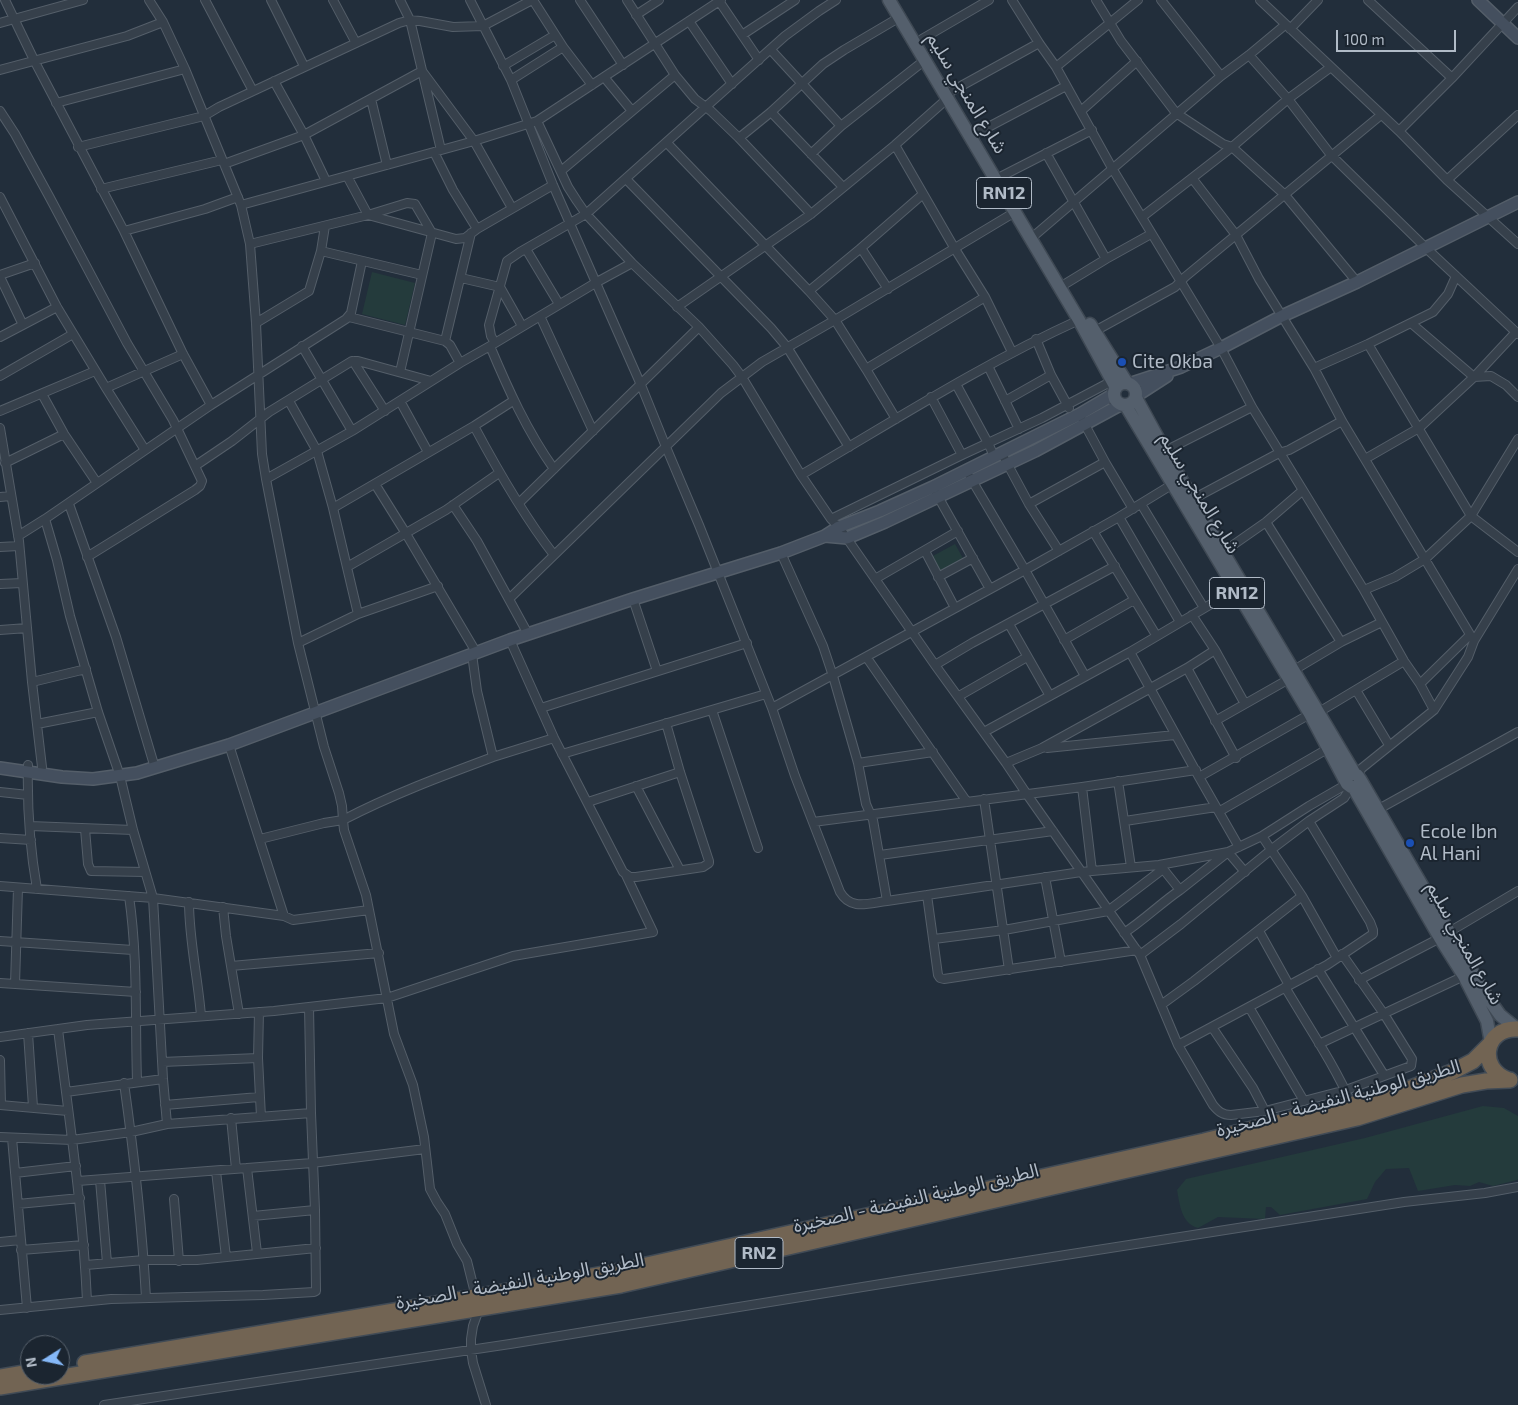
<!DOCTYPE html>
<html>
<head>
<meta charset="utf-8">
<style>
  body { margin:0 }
  #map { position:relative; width:1518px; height:1405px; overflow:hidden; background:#222e3b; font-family:"Exo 2",sans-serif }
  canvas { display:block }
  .north { position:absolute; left:20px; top:1335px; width:50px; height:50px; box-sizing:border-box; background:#1b2530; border:1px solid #57616c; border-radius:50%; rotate:260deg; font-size:14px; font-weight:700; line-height:20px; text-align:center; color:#b1bbc7 }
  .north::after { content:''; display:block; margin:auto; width:18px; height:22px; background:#85b8f8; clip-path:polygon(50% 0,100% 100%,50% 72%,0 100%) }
  .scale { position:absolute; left:1336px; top:30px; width:120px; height:22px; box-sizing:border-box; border:2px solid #b1bbc7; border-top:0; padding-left:6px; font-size:15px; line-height:18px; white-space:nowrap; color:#b1bbc7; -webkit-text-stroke:4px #1b2530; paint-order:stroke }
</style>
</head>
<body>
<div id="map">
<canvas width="1518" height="1405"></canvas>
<div class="north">N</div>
<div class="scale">100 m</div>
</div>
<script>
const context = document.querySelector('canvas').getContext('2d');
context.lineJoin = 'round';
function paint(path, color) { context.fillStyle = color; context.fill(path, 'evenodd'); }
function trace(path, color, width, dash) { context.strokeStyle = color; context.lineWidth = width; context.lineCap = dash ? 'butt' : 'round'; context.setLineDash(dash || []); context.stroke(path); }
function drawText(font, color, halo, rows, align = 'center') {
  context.font = font + ' "Exo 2","Noto Sans Arabic",sans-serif'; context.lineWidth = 4; context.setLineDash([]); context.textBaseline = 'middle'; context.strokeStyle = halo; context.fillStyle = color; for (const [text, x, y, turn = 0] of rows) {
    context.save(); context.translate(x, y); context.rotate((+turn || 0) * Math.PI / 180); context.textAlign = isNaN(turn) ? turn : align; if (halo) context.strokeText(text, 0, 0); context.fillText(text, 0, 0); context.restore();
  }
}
paint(new Path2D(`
  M372,272L415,283L405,325L362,314Z
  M955,544L964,560L939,573L931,557Z
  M1483,1106L1504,1108L1518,1116V1179L1517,1180L1493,1186L1479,1182L1470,1186L1455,1185L1418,1191L1409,1168L1386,1169L1375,1182L1367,1199L1280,1215L1271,1207H1266L1265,1219L1218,1217L1198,1228C1181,1223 1180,1205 1177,1190L1186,1179L1365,1138Z`), '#243b3c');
const street = new Path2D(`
  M5,0L35,62L124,231L183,354L211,405
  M149,0L163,22L185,69L241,205L250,244L256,323L262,454L266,479L298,643L324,747L339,793L342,806L343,820C391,795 442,776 493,757L477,691L472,654
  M205,0L253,91
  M271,0L304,66
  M333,0L356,43
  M400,0L410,20L441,150
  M470,0L511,80L553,185L641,385L666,447L699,525L772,708L795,776L840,892C851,911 869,903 887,901
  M533,0L563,47L592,85
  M580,0L623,65
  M627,0L675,75L695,99L711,111L739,138L811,214
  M1012,0L1039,43L1056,67L1112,168L1221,348L1252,407L1364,590L1404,661L1420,684L1434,710
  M1096,0L1121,41L1176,113L1223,144L1232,147L1285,195L1357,282
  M1161,0L1221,76
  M1260,0L1399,131L1447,180L1518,244
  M1368,0L1452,78
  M719,1L759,60
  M636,15L659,0
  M689,21L732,84
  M0,23L83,0
  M1290,29L1318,0
  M742,35L795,0
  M922,39L989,0
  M771,50L841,126
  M1249,55L1288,99L1331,155L1426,248L1518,334
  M503,66L555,35
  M1056,67L1138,0
  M0,70L127,36L163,22
  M604,77L632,111
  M511,80L563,47
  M274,81L304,135L326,181
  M952,91L1039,43
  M371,99L387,165
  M56,103L185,69
  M0,111L15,134L50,198L127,343L173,420L202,481L200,486L195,490L87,557
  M1081,111L1137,61
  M771,112L843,187
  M537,121L568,187L577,201L586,214L632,263L699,327L733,365L742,377L801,475L831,519L839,527L935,665L1006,763L1026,793L1140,955L1178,1045L1213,1105C1218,1111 1222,1115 1231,1115L1265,1111L1346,1090L1411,1066L1412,1059L1384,1014L1342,954
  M1399,131L1452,78L1518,7
  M977,133L1066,86
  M739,138L771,112L823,64L844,50L900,17
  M667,143L809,291L835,320L866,369L896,419
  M895,145L955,249L985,297L1012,352
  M78,147L204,116L219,107L399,23L410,20L420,21L453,27L483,26L532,0
  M434,152L453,190L477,229
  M1046,153L1106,259
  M811,154L841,126L925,60
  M224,164L304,135L422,71L474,141L512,208
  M561,171L675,75
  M347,176L368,215L456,239L465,238L477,229L553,185
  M1002,176L1092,130
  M1192,178L1236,235L1259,279L1314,368L1342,421L1474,641
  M626,179L771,328L787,347L849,447
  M1447,180L1518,115
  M101,189L222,160
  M0,197L57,307L106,388L145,450
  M241,205L474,141L537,121L721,0
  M1142,217L1232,147L1288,99L1331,67
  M124,231L205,209L238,197
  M1035,235L1221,76L1249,55L1285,25
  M250,244L368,215L407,203L415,204L432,233L400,372
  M861,248L888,289
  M526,249L559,304
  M321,251L422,275
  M0,275L35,263
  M0,277L23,325
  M461,278L500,287L522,326
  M1065,284L1106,259L1151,234
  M809,291L861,248L923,194
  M677,307L811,214L895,145L948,98
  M540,316L593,431
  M349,317L445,341L450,345L460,363
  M256,323L309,291L321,251L325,226
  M1411,323L1474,377L1491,376L1506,385L1518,397
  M1095,331L1175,287L1185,277L1381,115
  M0,337L57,307
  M1036,339L1051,375L1069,408
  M445,341L471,233
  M495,343L491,336L489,325L507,261L520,252L586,214L785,36L819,11L836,0
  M1368,344L1471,516L1518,552
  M302,346L352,431
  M490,346C508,389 527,431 554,469
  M353,361L385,411
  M988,366L1019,429
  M1314,368L1368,344L1433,312L1448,294L1456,276
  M866,369L985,297
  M0,376L73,334
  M956,384L988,443L994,456
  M106,388L183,354
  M42,394L64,434L97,483
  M931,397L962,455
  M289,401L317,451L333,508L358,614L298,643
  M400,401L428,452
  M1005,401L1051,375
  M0,411L95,371
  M1083,421L1105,462
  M474,426C498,471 523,515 554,555
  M0,428L19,541L32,682L42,767
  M1165,451L1252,407
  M1001,452L1029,504L1059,551
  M1365,459L1419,428L1474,377L1516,332
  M5,463L64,434
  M195,466L232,441L269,412L352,361H358L431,381
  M801,475C892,422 982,364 1079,320
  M970,477L1025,570L1085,676
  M266,479L352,431L460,363L490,346L597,282L632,263
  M375,484L405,532L476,652
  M936,493L990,589
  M0,497L11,496
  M1193,499L1279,453L1289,450L1342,421
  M519,503L699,327
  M69,504L116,637L155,768
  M1029,504L1105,462L1133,509
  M1141,504L1204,608
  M453,505L477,541L528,634
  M333,508L474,426L513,401
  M1119,517L1180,622
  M45,519L57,560L70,616L98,712L120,776L133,830L153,898L163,1079L167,1124
  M831,519L962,455L1042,418L1112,381
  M1266,522L1341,642
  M1093,531L1156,635
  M18,536L45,519L211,405L346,319L351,313L362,261
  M0,547L19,546
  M925,551L955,608
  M1223,552L1266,522L1302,491
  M781,553L823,646L833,676L858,763L866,804L873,820L887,901L1081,872L1159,865L1181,861L1228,852L1262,836L1302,896L1337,958
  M347,567L446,510L499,473
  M938,577L973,558
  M875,579L958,531
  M0,584L22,583
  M1364,590L1395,577L1425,559L1471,516L1518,439
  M509,599L721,393L762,362L835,320L1015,212
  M633,599L657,671
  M358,614L438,586
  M1192,615L1215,650L1245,704
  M1009,624L1050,696
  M0,630L27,628
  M510,640L554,738L623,872L630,877H636L703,867L709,863V861L680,772L666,723
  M1064,640L1134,600
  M1130,652L1199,777L1239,847
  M867,658L967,802
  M935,665L972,643L1115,566
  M1187,668L1236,758
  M1294,670L1341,642L1382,622
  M32,682L86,669
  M1420,684L1470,635
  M1356,690L1389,745
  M959,696L1027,657
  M541,708L747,643
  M772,708L1025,570L1119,517L1173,484
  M712,710L758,848
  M1319,712L1404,661
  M1215,721L1289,679
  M37,724L98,712
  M984,732L1130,652L1235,590
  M229,745L284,916
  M1047,748L1175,735
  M562,754L766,694
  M493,757L554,738
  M858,763L933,752
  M1006,763L1042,748L1187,668L1215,650
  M28,765C27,806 30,849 37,889
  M1357,775L1362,768L1434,710L1468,657L1474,641L1518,569
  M1199,777L1310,714
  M1118,781L1131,867
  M636,786L680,870
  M1082,787L1092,871
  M0,792L28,795
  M984,799L1009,970
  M588,802L680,772
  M1377,810L1518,732
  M1220,811L1329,748
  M1125,821L1216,807
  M813,822L1082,787L1196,770
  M30,826L133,830
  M85,829L88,864L91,871L145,872
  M1262,836L1309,806L1347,784
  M0,838L31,840
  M260,839L324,823L343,820L344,830L366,895L394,1034L413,1085L424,1137L430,1189L437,1202L445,1214L457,1244L467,1261L479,1309L473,1326L471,1339V1350L473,1363L486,1405
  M880,855L1053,831
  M1045,877L1061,962
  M0,886L153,898L284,916L293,920L369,910
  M1180,890L1228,852L1245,872
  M927,895L938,975L940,978L944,979L1137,950
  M129,896C138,958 135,1019 137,1081
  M189,902C189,940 198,978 201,1016
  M223,907L226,936L239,1014
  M1259,931L1289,985
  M1449,932L1518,891
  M1124,933C1144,920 1161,903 1180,890L1160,865
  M934,939L1004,930L1108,911L1163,869
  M0,941L133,950
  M1140,955L1181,924L1272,849L1309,821L1344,798L1351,787
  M231,966L379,953
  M1318,969L1384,1075
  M1359,980L1440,938
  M0,983L136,992
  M15,984L18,888
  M1285,987C1308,1026 1334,1064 1352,1105
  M1161,1005L1194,981L1302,896
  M1249,1007L1304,1101
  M259,1012L258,1058L261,1117
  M1212,1027L1253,1088L1265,1111
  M58,1029C69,1119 83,1210 87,1301
  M28,1033L33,1107
  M0,1037L87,1025L274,1011L387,998L513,956L653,932L626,875
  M1319,1044L1464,976
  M1178,1045L1327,965L1373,934V930L1370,922L1309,821
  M0,1060L1,1105
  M162,1062L258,1058
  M124,1083C134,1154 142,1226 146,1298
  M66,1092L163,1079
  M0,1105L68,1111
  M165,1105L259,1097
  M231,1118L236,1169
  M0,1137L72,1140L131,1132L167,1124L311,1113
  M12,1138L27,1308
  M247,1168L257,1253
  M216,1171L226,1257
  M15,1173L76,1166
  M100,1180L107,1263
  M78,1181L312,1163L425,1149
  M174,1199L179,1261
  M18,1204L80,1198
  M253,1216L315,1210
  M0,1242L20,1240
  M21,1250L84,1245
  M86,1265L144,1260H197L316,1248
  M0,1310L111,1299L263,1295L314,1292L316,1291L315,1210L311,1113L309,1007
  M104,1405L510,1344L912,1279L1404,1202L1485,1193L1518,1187`);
const secondary = new Path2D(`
  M1478,0L1518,38
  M1129,384L1181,367L1221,348L1282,316L1357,282L1518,202
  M1136,396L1167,376
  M825,536L847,538L885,522L1035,451L1120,405
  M0,768L62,777L93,779L137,773L229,745L510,640L633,599L781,553L825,536L839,527L880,511L933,487L1080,414L1114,394`);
const primary = new Path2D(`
  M889,0L1079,320L1116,388
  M1090,324L1127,383
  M1114 394a11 11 0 1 1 22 0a11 11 0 1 1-22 0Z
  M1136,398L1165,451L1223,552L1355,774
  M1126,406L1310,714L1347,784L1351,787H1356C1361,783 1361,779 1357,775L1352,773L1348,776L1346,781
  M1360,779L1487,997L1500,1015L1517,1029
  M1353,787L1440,938L1464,976L1487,1021L1491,1043`);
const highway = new Path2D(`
  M1509,1080C1477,1069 1484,1027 1518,1029
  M85,1363L430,1305L615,1272L1204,1141L1398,1093L1452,1072L1473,1061L1491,1043
  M0,1377L30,1372
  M0,1387L621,1285L1357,1118L1462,1085L1486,1081L1510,1080`);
trace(street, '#545e69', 10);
trace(secondary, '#545e69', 14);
trace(primary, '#3f4954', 15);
trace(highway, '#414b56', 18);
trace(street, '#36404b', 8);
trace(secondary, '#444f5e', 11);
trace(primary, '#545f6c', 12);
trace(highway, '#726453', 15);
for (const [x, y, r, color] of [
  [1122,362,5,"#1a4fb4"],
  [1410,843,5,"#1a4fb4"]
]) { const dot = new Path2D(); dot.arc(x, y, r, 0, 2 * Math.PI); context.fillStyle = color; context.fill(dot); trace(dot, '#1b2530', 2); }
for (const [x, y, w] of [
  [1004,193,55],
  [1237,593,55],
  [759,1253,48]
]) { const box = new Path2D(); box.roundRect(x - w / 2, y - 15.5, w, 31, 4); context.fillStyle = '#1b2530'; context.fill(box); trace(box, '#b1bbc7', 1); }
drawText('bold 18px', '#b1bbc7', null, [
  ["RN12",1004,193],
  ["RN12",1237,593],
  ["RN2",759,1253]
]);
drawText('19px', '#b1bbc7', '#1b2530', [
  ["شارع المنجي سليم",967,93,59],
  ["شارع المنجي سليم",1200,493,59],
  ["شارع المنجي سليم",1465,943,61],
  ["الطريق الوطنية النفيضة - الصخيرة",1338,1098,-15],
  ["الطريق الوطنية النفيضة - الصخيرة",916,1198,-13],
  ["الطريق الوطنية النفيضة - الصخيرة",520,1281,-10]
]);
drawText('19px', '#b1bbc7', '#1b2530', [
  ["Cite Okba",1132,362],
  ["Ecole Ibn",1420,832],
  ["Al Hani",1420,854]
], 'left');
</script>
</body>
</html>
